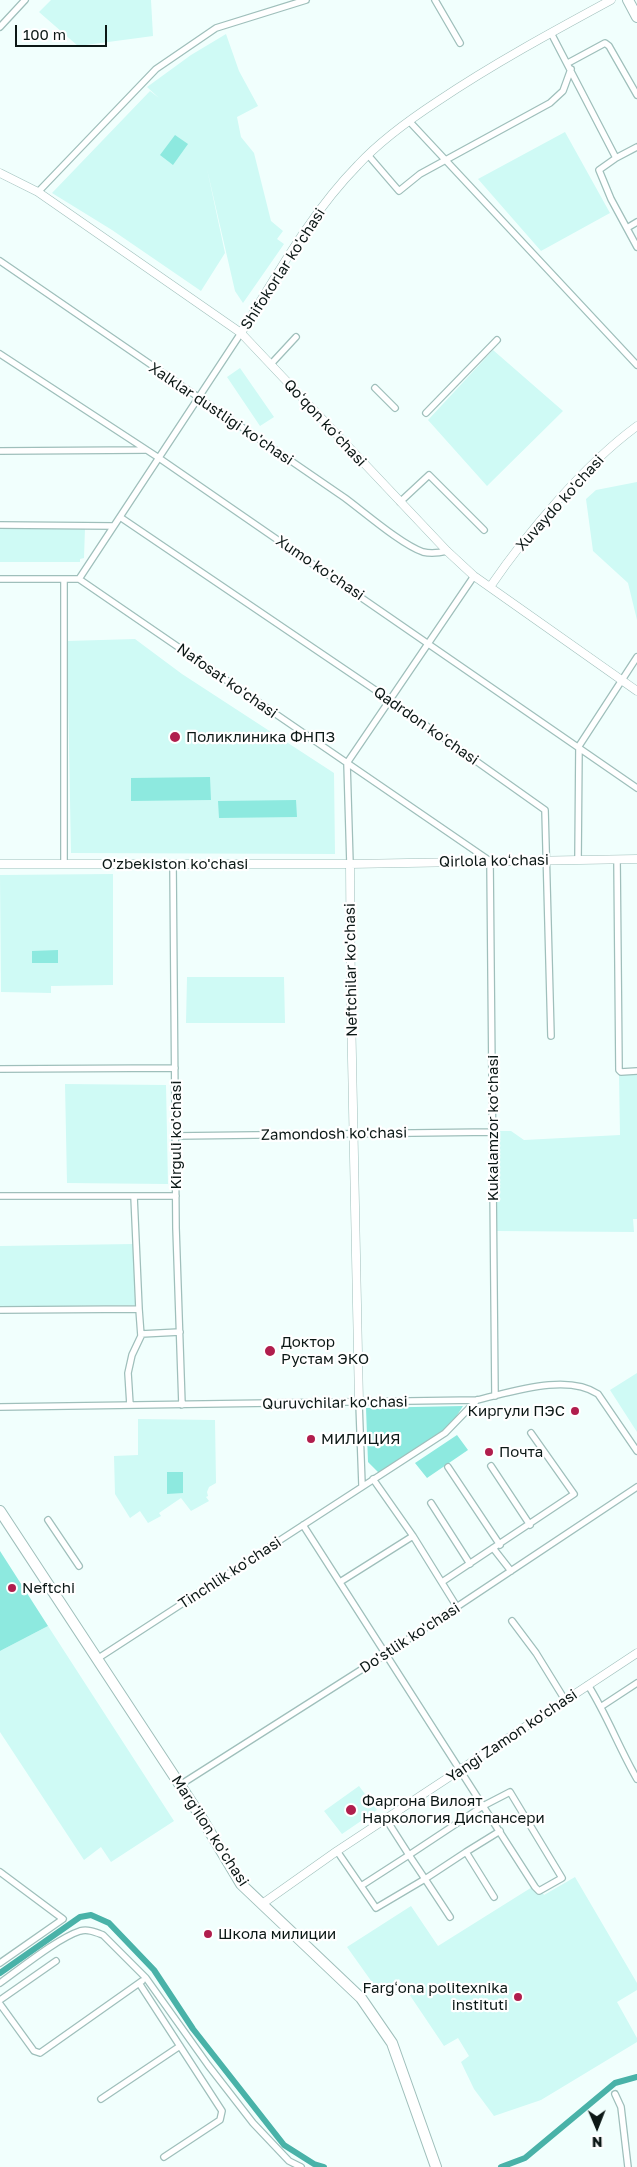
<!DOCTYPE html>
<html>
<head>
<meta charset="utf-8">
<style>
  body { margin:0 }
  #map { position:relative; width:637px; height:2167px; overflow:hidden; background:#f1fffd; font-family:"Golos Text",sans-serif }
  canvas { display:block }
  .north { position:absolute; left:572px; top:2102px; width:50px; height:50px; -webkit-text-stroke:4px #fff; paint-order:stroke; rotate:179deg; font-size:14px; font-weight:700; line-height:20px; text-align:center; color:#0c1816 }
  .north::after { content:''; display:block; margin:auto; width:18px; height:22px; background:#0c1816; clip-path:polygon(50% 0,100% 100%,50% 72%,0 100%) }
  .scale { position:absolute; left:15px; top:25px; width:92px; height:22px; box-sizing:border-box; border:2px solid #0c1816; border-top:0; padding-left:6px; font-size:15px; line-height:18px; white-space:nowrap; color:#0c1816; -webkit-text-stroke:4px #fff; paint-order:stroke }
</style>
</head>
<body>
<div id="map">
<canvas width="637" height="2167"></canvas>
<div class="north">N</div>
<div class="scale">100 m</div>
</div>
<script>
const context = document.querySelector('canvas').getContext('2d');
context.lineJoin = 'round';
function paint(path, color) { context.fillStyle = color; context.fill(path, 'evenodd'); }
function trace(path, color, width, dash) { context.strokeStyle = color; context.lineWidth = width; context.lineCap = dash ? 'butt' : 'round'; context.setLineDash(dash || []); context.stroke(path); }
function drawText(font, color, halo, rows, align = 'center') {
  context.font = font + ' "Golos Text",sans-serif'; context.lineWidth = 4.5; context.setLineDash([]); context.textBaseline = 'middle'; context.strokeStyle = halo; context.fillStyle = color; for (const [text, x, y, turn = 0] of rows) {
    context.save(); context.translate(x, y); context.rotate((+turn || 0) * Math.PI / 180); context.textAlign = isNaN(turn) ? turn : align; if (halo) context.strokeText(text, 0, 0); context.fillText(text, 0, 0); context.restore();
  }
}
paint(new Path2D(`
  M51,0H151L153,36L78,46L39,12Z
  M226,34L239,71L258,106L237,117L241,137L254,153L271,221L283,231L277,239L284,244L243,303L235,291L207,169L225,253L201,291L112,230L52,193L150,91L159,98L147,87L191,55Z
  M565,132L610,213L541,251L478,179Z
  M493,350L563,411L487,486L428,420Z
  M240,368L274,417L260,426L227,377Z
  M637,482V620L628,583L593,551L586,499L596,490Z
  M0,527L85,528L84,558L80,559V562H0Z
  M135,639L182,674L334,773L335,854L71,853L67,641Z
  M113,874V985L51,986V993L1,992L0,875Z
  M187,977H284L285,1023H186Z
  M637,1074V1219H633L634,1232L497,1231L495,1131H511L524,1140L620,1135L619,1075Z
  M65,1084L166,1085L168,1184L67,1183Z
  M134,1244L135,1305L0,1307V1246Z
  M637,1373V1432L610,1390Z
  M138,1419L215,1420L216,1483L209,1487L207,1492L208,1496L206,1497L209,1501L191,1511L181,1498L159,1513L161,1516L148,1523L140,1511L130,1518L115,1494L114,1456L138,1455Z
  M48,1626L174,1821L111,1862L101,1847L84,1860L0,1732V1651Z
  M359,1786L377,1810L342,1834L324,1811Z
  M575,1877L637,1983V1990L617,2002L637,2038V2042L541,2100L494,2116L474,2089L461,2062L469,2056L458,2038L444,2046L399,1979L379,1992L347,1947L411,1906L438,1946L537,1884L544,1895Z`), '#cffaf5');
paint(new Path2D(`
  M175,135L188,144L173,165L160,155Z
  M210,777L211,800L131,801V778Z
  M296,800L297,817L219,818L218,801Z
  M58,950V963H32V951Z
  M463,1406L446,1433L380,1474L368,1462L366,1408Z
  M457,1435L468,1450L427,1478L415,1463Z
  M167,1472H183V1493L167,1494Z
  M0,1551L48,1626L0,1651Z`), '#8de9df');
trace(new Path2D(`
  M0,1973L80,1917L91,1915L109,1923L154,1970L193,2029L284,2145L314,2164L324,2167
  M501,2167L525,2158L615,2083L637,2077`), '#49b2a8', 6);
const minor = new Path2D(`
  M435,0L460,43
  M0,27L25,0
  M551,33L616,158L599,170L611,199L637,247
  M568,63L605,43L609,46L637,95
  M409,121L637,365
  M368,155L399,191L420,174L550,103L563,91L571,69
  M616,158L637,147
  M38,192L156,69L216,28L306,0
  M627,228L637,222
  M0,261L345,498C364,512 402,545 423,552C431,554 439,553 447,551
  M0,354L159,458L637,788
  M271,364L296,337
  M375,388L395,408
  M426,413L497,340
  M0,451L145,450
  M400,502L429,475L484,530
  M120,517L390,700L545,810L551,1036
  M0,525L113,526
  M0,579H79L490,861L495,1396
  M64,579V864
  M79,579L241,333
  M617,859L619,1070L621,1072L637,1071
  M578,860L579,746L637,657
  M173,864L176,1228L182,1405
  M350,864L347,763L474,576
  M0,1069L175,1068
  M175,1136L493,1132
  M0,1196H176
  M134,1196L139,1309
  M0,1310L139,1309L141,1336L132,1355L128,1373L130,1405
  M141,1334L180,1332
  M359,1403L362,1485
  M0,1407L477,1400C512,1392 567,1373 598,1394L637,1451
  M491,1466L530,1525
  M448,1467L500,1545
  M373,1479L413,1536
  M431,1503L470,1564
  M48,1520L79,1566
  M303,1525L483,1806L510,1792L562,1878L539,1891L535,1887L483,1806L409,1855L425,1879L466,1852L494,1897
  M493,1548L511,1571
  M340,1582L413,1536L457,1607
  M442,1582L574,1494L531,1433
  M512,1621L536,1653L565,1700
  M97,1659L445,1433L477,1400
  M588,1685C607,1715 619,1748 637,1779
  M602,1706L637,1683
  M180,1785L386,1654L637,1487
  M386,1819L409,1855L361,1886L376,1908L425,1879L450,1917
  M337,1851L361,1886
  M466,1852L500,1831
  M0,1872L63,1919L0,1963
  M0,1983C20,1969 58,1938 80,1931C88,1929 95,1932 103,1935L146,1978L208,2065L253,2123L289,2161L301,2167
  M139,1983L222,2111L220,2120L164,2157
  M0,2000L56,1961
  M0,2004L34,2051L40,2053L142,1981
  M615,2094L621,2107L628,2167
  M101,2099L180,2046`);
const tertiary = new Path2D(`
  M0,173L38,192L241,333L447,551L474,576L637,691
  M241,333C277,275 310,214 358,165C381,140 409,120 438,101C493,64 552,32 611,0
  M490,587C527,533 584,465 637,426
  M0,864H350L637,859
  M350,864L351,1009L359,1403
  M262,1904L337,1851L637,1653`);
const primary = new Path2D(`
  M628,0L637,17
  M0,1511L201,1817L241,1884L361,1998L392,2043L436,2167`);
trace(minor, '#9fbfbb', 8);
trace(tertiary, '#9fbfbb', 9);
trace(primary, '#9fbfbb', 12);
trace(minor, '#fff', 5.5);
trace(tertiary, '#fff', 8);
trace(primary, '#fff', 10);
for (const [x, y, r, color] of [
  [175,737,6,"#b01e4d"],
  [270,1351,6,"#b01e4d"],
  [575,1411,5,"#b01e4d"],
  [311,1439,5,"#b01e4d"],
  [489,1452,5,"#b01e4d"],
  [12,1588,5,"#b01e4d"],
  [351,1810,6,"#b01e4d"],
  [208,1934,5,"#b01e4d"],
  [518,1997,5,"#b01e4d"]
]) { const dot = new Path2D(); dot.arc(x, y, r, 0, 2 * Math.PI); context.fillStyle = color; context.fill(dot); trace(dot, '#fff', 2); }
drawText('15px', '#0c1816', '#fff', [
  ["Shifokorlar ko'chasi",283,269,-57],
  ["Xalklar dustligi ko'chasi",221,414,34],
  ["Qoʻqon koʻchasi",325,423,47],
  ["Xuvaydo ko'chasi",560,503,-48],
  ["Xumo ko'chasi",320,568,34],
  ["Nafosat ko'chasi",227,681,35],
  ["Qadrdon koʻchasi",426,726,35],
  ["Qirlola koʻchasi",494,861,-1],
  ["O'zbekiston ko'chasi",175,864],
  ["Neftchilar ko'chasi",351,970,-91],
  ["Kukalamzor ko'chasi",493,1128,-90],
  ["Zamondosh ko'chasi",334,1134,-1],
  ["Kirguli ko'chasi",176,1135,-90],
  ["Quruvchilar ko'chasi",335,1403,-1],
  ["Tinchlik ko'chasi",230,1573,-33],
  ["Do'stlik ko'chasi",410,1638,-33],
  ["Yangi Zamon ko'chasi",512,1736,-34],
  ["Marg'ilon ko'chasi",210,1831,57]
]);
drawText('15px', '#0c1816', '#fff', [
  ["Поликлиника ФНПЗ",186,737],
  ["Доктор",281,1342],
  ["Рустам ЭКО",281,1359],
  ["Киргули ПЭС",565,1411,"right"],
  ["МИЛИЦИЯ",321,1439],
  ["Почта",499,1452],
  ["Neftchi",22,1588],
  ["Фаргона Вилоят",362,1801],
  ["Наркология Диспансери",362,1818],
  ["Школа милиции",218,1934],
  ["Fargʻona politexnika",508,1988,"right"],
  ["instituti",508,2005,"right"]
], 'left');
</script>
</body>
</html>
